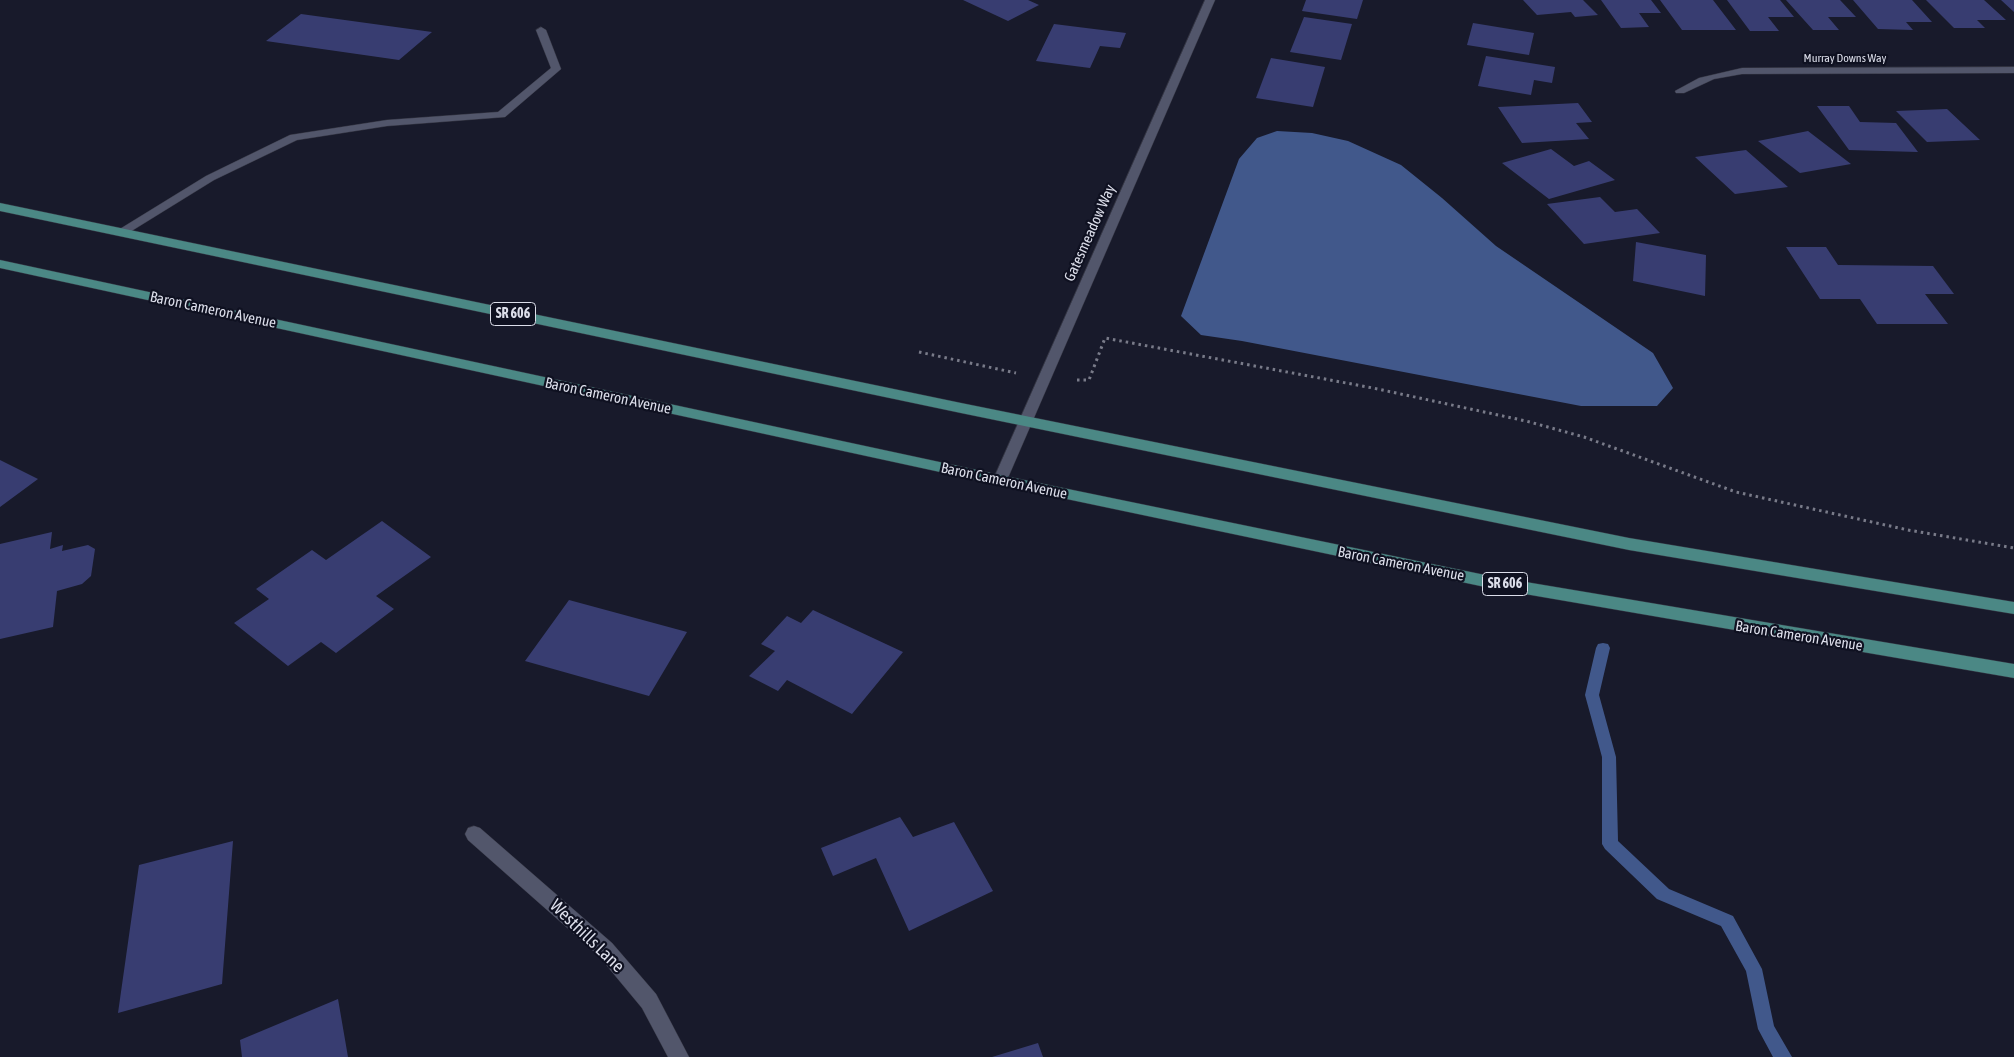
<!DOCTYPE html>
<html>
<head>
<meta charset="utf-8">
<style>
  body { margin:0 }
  canvas { display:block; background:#181a2b }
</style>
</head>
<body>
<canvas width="2014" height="1057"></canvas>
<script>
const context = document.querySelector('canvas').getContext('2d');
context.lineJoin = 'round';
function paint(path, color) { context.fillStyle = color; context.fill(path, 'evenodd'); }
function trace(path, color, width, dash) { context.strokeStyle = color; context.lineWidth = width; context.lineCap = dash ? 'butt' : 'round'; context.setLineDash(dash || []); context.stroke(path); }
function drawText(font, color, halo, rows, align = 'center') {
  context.font = font + ' "Asap Condensed",sans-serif'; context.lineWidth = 4.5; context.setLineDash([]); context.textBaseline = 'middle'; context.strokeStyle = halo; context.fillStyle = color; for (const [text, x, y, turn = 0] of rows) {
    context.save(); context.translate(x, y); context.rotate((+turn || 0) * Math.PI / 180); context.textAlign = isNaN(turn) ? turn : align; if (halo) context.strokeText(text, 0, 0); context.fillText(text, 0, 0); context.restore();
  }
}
paint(new Path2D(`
  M1277,131L1312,133L1348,141L1401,165L1442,198L1496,246L1653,353L1673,388L1657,406H1581L1242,341L1201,335L1181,316L1239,159L1257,138Z`), '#41588b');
paint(new Path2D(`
  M1603,643L1608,644L1610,648L1599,695L1616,757L1618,841L1669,889L1733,916L1762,969L1774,1026L1792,1057H1773L1758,1029L1746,971L1721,926L1657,899L1605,849L1602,844V757L1585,695L1596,648L1598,644Z`), '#41588b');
paint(new Path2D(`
  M963,0H1028L1039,5L1008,21Z
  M1306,0H1363L1357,19L1302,11Z
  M1523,0H1583L1598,15L1575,17L1571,12L1537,15Z
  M1601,0H1651L1661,13H1639L1649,27L1621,28Z
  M1660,0H1713L1736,30H1682Z
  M1727,0H1780L1794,17H1768L1779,31H1750Z
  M1786,0H1840L1856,17H1828L1839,30H1813Z
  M1853,0H1912L1932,22H1906L1913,30L1878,29Z
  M1926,0H1984L2006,20H1977L1985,28H1954Z
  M2001,0H2014V12Z
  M301,14L432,32L399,60L266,41Z
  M1304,17L1352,24L1341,60L1290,52Z
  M1473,23L1534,33L1529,55L1467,45Z
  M1054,24L1126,33L1120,48L1100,46L1090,68L1036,61Z
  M1486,56L1555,67L1552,83L1534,80L1531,95L1478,86Z
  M1271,58L1325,67L1313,107L1256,98Z
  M1578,103L1592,122L1576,123L1589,139L1522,143L1498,107Z
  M1817,106H1849L1860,122L1896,123L1918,152L1849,150Z
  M1947,109L1980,140L1927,142L1896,111Z
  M1808,131L1851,164L1800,173L1758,141Z
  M1551,149L1574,166L1589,161L1615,180L1549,199L1502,163Z
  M1746,150L1788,187L1735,194L1695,157Z
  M1600,197L1615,212L1637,209L1660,233L1584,244L1547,204Z
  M1636,242L1706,255L1705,296L1633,281Z
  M1786,247H1826L1838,265L1933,266L1954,294H1925L1948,324H1877L1860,299H1820Z
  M0,460L38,479L0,507Z
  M382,521L431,557L376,596L394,609L336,653L321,642L288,666L234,623L269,599L256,589L312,550L326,560Z
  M52,532L50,549L63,545L62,551L88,545L95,549L91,576L82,584L57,591L53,627L0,639V544Z
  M569,600L687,632L649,696L525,661Z
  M813,610L903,652L852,714L787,680L778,691L749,676L775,651L761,644L787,616L801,623Z
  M900,817L913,837L954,822L993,891L909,931L876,858L833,876L821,848Z
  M233,841L222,984L118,1013L139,865Z
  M338,999L348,1057H242L240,1040Z
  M1038,1043L1043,1057H992Z`), '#383d71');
const lane = new Path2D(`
  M541,27L546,30L561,69L505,117L387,126L297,140L214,180L125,235H117L115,232L206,176L290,135L387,120L498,112L551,68L536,30Z`);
const street = new Path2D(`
  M1205,0H1215L1007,480L1005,484L1000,485L995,484L993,480Z
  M2014,67V73L1742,74L1714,79L1684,93H1676L1675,91L1699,78L1742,68Z
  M474,826L480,828L612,943L656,994L689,1057H668L642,1008L598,955L468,840L465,834L468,828Z`);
const primary = new Path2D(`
  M0,203L961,403L1629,538L2014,602V614L1629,550L961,413L0,211Z
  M0,260L1000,475L1490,576L2014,664V678L1490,588L1000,485L0,268Z`);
trace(lane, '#343542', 1);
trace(street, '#343542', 1);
trace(primary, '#343542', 1);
trace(new Path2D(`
  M919,352L1016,373
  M1077,380H1089L1105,338L1373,388L1526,421L1584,437L1736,492L1908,530L2014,548`), '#797b89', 3, [2.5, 4]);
paint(lane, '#52566b');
paint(street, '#52566b');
paint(primary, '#4b8885');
drawText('12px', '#dcdeea', '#0f1121', [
  ["Murray Downs Way",1845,58]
]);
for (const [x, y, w] of [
  [513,314,45],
  [1505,584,45]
]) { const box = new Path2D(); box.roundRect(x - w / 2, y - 11.5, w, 23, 4); context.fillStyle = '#0f1121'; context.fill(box); trace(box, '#dcdeea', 1); }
drawText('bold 14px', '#dcdeea', null, [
  ["SR 606",513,314],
  ["SR 606",1505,584]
]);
drawText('15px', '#dcdeea', '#0f1121', [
  ["Gatesmeadow Way",1090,233,-66],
  ["Baron Cameron Avenue",213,310,12],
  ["Baron Cameron Avenue",608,396,12],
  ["Baron Cameron Avenue",1004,481,12],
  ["Baron Cameron Avenue",1401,564,11],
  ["Baron Cameron Avenue",1799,636,9]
]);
drawText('18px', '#dcdeea', '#0f1121', [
  ["Westhills Lane",587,936,44]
]);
</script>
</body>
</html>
